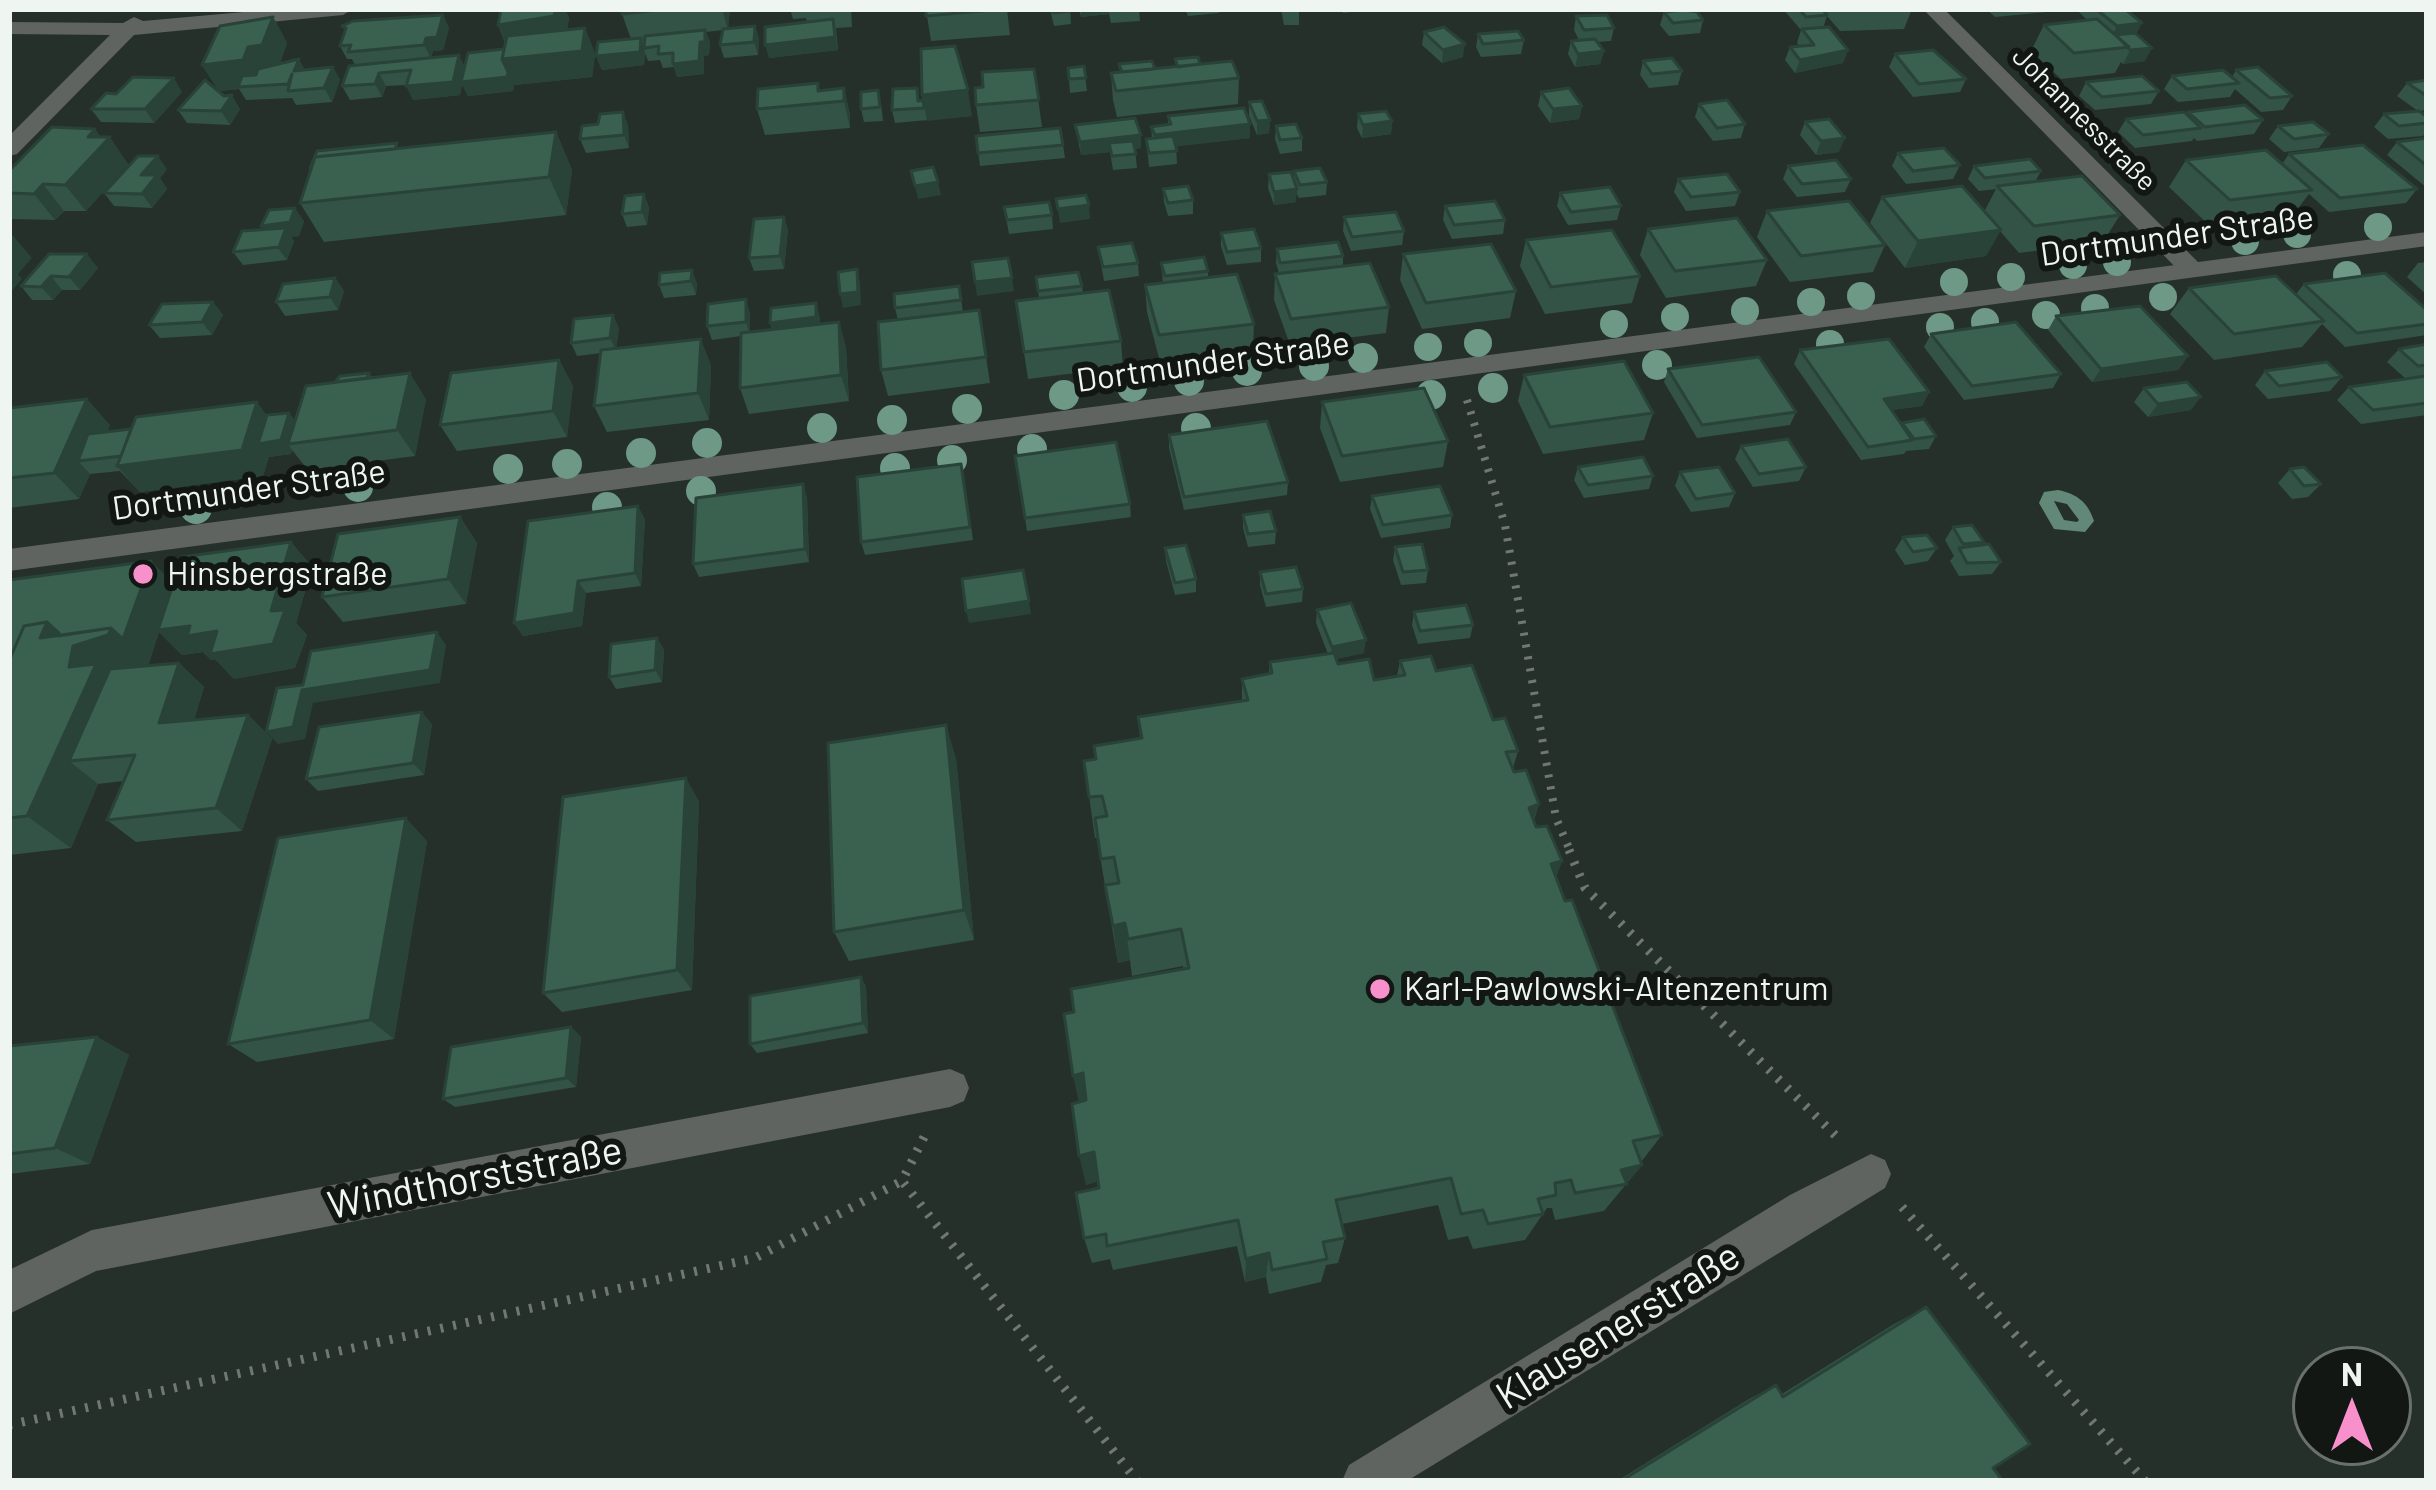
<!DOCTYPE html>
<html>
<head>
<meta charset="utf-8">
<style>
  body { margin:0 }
  #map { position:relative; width:2436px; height:1490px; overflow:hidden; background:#26302b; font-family:Barlow,sans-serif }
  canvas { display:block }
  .frame { position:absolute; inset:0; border:12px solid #eff6f2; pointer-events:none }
  .north { position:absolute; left:2292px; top:1346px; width:120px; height:120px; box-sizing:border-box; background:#121714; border:3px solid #6a706d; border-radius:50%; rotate:0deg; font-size:33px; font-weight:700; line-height:48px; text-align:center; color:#eff6f2 }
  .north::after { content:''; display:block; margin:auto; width:42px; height:54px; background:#f890cb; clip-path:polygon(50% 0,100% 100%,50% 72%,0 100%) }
</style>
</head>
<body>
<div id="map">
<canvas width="2436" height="1490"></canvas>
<div class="frame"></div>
<div class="north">N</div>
</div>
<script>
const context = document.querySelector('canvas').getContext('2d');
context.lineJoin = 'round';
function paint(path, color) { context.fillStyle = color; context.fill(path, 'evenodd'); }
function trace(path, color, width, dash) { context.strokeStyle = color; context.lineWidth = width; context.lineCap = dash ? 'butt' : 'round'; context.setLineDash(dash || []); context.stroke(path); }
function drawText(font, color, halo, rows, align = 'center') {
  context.font = font + ' Barlow,sans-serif'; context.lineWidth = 12; context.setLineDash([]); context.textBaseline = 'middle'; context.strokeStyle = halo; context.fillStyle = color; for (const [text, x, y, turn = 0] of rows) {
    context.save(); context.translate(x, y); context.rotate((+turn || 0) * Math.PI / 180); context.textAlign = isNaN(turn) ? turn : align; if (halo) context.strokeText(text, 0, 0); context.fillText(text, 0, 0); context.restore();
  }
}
paint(new Path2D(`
  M2058,490C2077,494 2088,502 2094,521L2085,532L2054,529L2039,503L2044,492ZM2054,501L2067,504L2079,520L2077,522L2064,520Z`), '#628978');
trace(new Path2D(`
  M1467,400L1505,525L1556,818L1571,853`), '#707874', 8, [3, 9]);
trace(new Path2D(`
  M1569,850L1585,888L1839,1139
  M924,1137L902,1181L1137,1481
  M1902,1207L2145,1481
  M9,1425L755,1258L902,1181`), '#707874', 9, [3, 10]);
paint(new Path2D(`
  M277,9H353L343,15L134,35L17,154L9,156V136L110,35L9,34V22L123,23L134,17L143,21Z
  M1923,9H1944L2201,265L2204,270L2201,275H2183Z
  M950,1069L964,1075L969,1088L964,1101L950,1107L96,1271L9,1314V1270L92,1230Z
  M1871,1154L1885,1160L1891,1174L1885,1188L1407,1481H1342L1349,1465L1790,1195Z`), '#5f6461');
paint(new Path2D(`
  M2427,232V246L9,571V549Z`), '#5f6461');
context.fillStyle = '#6e9986';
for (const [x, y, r] of [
  [2378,227,14],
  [2297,234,14],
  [2245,241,14],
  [2117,262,14],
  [2073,265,14],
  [2347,275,14],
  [2011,277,14],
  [1954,282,14],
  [1861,296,14],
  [2163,297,14],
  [1811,302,14],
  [2095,308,14],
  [1745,311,14],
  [2046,315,14],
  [1675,317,14],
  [1985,322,14],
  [1614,324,14],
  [1940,327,14],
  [1478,343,14],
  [1830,344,14],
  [1428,347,14],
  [1363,358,15],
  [1657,365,15],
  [1314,366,15],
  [1247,371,15],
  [1189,381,15],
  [1132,387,15],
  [1493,388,15],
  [1064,395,15],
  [1431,395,15],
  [967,409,15],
  [892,420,15],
  [822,428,15],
  [1196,428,15],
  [707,443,15],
  [1032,449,15],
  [641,453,15],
  [952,460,15],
  [567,464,15],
  [895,468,15],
  [508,469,15],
  [358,487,15],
  [701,491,15],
  [196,508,16],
  [607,507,15]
]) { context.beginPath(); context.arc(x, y, r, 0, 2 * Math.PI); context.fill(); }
paint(new Path2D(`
  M501,9H565L569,18L567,30L585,28L595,54L592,77L514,85L513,91L468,96L462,84L460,95L413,100L407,85L386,86L382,97L350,100L342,86L355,65L352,59H347L340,46L345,31L342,26L443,15L449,28L443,50L433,51L431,58L465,67L504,49L505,43L498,25Z
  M622,9H730L728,28L755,26L759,39L758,55L724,58L720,45L723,30L706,32L710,43L709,55L704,56V74L677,77L674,67L663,68L660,60L648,61L645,53L644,65L602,70L596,56L631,39L622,14Z
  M790,9H851L852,27L836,28L838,50L769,58L807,22L806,18L793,19Z
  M921,9H1007L1010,35L931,41L926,10Z
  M1050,9H1070L1071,24L1054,26Z
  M1079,9H1139L1140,21L1111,23L1109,14L1081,17Z
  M1185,9H1219V13L1188,16Z
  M1281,9H1299V25H1284Z
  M1341,9H1375L1343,13Z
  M1783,9H1912L1904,29L1840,31L1827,16L1823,28L1848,50L1843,63L1795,73L1785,60L1790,47L1800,46L1797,43L1801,30Z
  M1986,9H2048L2047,12L1995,17Z
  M2076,9H2125L2136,34L2145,61L2123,64L2121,62L2115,73L2061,79L2031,51L2044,25L2087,20Z
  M1664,12L1703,20L1700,33L1669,36L1660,25Z
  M1576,16L1614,28L1611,41L1597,42L1604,51L1600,64L1575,67L1568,54L1571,41L1579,40L1574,30Z
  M273,17L287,43L280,63L305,70L333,67L340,80L332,102L296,105L292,98L246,100L239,89L219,91L202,65Z
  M1424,32L1463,57L1442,63L1422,45Z
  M1478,34L1524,40L1521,54L1481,57L1476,47Z
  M1895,54L1966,79L1960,92L1913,97L1889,67Z
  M1175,59L1200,64L1239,78L1238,104L1117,117L1113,100L1111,73L1120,72L1119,64L1155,69L1176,67Z
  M1643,61L1682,71L1678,85L1649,88L1640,75Z
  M1084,66L1087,91L1070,93L1068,68Z
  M1034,69L1042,127L980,132L976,105L983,87Z
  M2236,70L2292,96L2283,110L2261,112L2235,89L2230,97L2178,102L2164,89L2172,76L2232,77Z
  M2427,80V110L2419,111L2427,117V131L2423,136L2388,139L2374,127L2384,114L2418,111L2397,96L2407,83Z
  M2086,82L2159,91L2151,104L2095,110L2079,96Z
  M818,83L820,91L844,88L850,115V128L765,135L757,109Z
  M182,92L154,123L101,122L91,109Z
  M1541,92L1582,106L1579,119L1550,123L1538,106Z
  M922,95L972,116L895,123L892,110L919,101L924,108Z
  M1249,102L1270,120L1269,133L1257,135L1249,116Z
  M881,103L883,121L864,122L861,109Z
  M1699,104L1745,124L1741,138L1713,141L1695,117Z
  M240,109L230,125L187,123L178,110Z
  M2188,112L2263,120L2254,134L2197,141L2194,138L2192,141L2135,148L2118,132L2126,119L2186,114Z
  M1358,114L1392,121L1391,134L1362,138L1357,128Z
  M1168,116L1250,138L1176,146L1177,164L1149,167L1146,139L1152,138L1151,127L1168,124Z
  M1805,122L1839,152L1816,155L1800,135Z
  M628,125L629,148L586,153L580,139Z
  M1075,125L1141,148L1135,149L1137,168L1113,170L1110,152L1081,155Z
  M1276,126L1302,138V151L1280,154L1275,139Z
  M2278,126L2329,134L2319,148L2284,152L2269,139Z
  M556,132L572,170L566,215L324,242L300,203L311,170L400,148Z
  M976,136L1063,145L1065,158L980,166Z
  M101,137L128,164L86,211H64L55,220L10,219L9,171Z
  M2427,138V188L2387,155L2397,142Z
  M1898,153L1960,165L1953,179L1906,184L1892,166Z
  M2289,154L2417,189L2406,203L2329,212L2309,194L2292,216L2211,227L2169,187L2186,160L2282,164Z
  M1788,166L1851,179L1845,192L1797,197L1783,179Z
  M1974,166L2041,171L2035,182L2120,215L2103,242L2019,253L2000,231L1986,256L1905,268L1870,223L1882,197L1984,212L1996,189L1979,191L1968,179Z
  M167,169L160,178L167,189L152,208L114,206L104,193Z
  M1294,171L1327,182L1326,195L1299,198L1296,192V202L1274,205L1268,188L1269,174L1294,181Z
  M1678,179L1740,192L1735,206L1686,211L1674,192Z
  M1163,189L1193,200V214L1168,216L1164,202Z
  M1560,193L1621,206L1617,220L1568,225L1557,206Z
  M644,194L649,208L647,225L627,227L622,214Z
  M1445,206L1505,220L1503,234L1452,239L1443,220Z
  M1004,207L1052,215L1053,229L1009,234Z
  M1767,211L1885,245L1873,272L1790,282L1757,237Z
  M784,217L788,230L784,269L754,271L749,258Z
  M1344,217L1404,231L1402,245L1351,251L1343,231Z
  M304,221L299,236L291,237L294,241L287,260L243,265L233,252L264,230Z
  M1648,229L1767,260L1756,286L1666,298L1640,255Z
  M1221,233L1261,248V262L1227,265L1221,246Z
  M1526,240L1640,276L1632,303L1545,314L1520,266Z
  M1098,247L1138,263L1139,276L1104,281Z
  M1277,249L1343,256V266L1389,307L1386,333L1290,345L1274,300L1275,274L1279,273L1276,263Z
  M49,254L98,268L80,290H62L53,300H32L21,286Z
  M1403,254L1516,291L1510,318L1422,329L1400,280Z
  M2427,262V295L2407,277L2418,263Z
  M1161,263L1208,271V277L1254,324L1253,350L1160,362L1147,312L1145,285L1163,283Z
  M660,273L697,283L696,295L664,298L659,285Z
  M1036,277L1082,286L1083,293L1121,341L1123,367L1028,379L1016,301L1039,298Z
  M335,278L344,291L338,310L285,316L276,302Z
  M2304,284L2427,310V335L2345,347L2322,324L2302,347L2214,360L2170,314L2189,288L2296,294Z
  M959,286L963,312L979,310L990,383L888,396L881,370L898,320L895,308Z
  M213,302L223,315L212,335L160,338L149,325Z
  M750,313V332L772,330L770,323L820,317V324L839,322L846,348L849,401L749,414L740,388L741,336L712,340L707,326Z
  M613,315L619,329L616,349L711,365L709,420L607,432L594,406L601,353L577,356L571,343Z
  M2056,316L2188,356L2178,370L2092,382L2048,330Z
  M1931,334L2061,374L2053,388L1964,400L1924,347Z
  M2427,344V415L2361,424L2337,400L2349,387L2406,379L2387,362L2399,349Z
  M1800,350L1929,392L1922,406L1891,410L1901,424L1936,436L1929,449L1906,451L1904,454L1861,460L1794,364Z
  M559,360L573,386L567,437L457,451L440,425Z
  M1668,369L1796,412L1790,425L1697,438L1664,382Z
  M2265,371L2342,377L2330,391L2268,399L2255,385Z
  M369,373L372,378L426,399L415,456L308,470L292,450L291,454L269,457L263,476L140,492L120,471L90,474L79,499L9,508V408L110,425L107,432L289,413L295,421L335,382Z
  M1524,375L1653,413L1644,440L1543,454L1518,401Z
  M2144,388L2191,410L2148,417L2134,402Z
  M1322,402L1448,441L1443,467L1340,482L1320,428Z
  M1169,435L1288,482L1287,495L1184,510L1169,448Z
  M1741,446L1806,467L1799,481L1753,487L1735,459Z
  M1015,456L1130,504L1131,517L1027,531Z
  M1578,467L1653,476L1649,489L1584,498L1574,480Z
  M2290,469L2321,484L2308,497L2292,499L2278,483Z
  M1680,472L1735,493L1729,507L1691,512L1675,486Z
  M964,477L973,540L865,555L861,542Z
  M1372,496L1452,515L1450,528L1381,538L1370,509Z
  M807,497L809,562L699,577L693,564Z
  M1243,515L1276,531L1275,544L1248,547L1243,528Z
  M460,517L477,543L466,604L343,622L322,597Z
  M645,519L641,586L586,593L582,626L523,636L514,623Z
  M1953,527L1984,542L1982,545L2001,562L1992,574L1959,576L1950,561L1954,556L1945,540Z
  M1903,537L1937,548L1928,561L1905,565L1895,550Z
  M291,542L312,567L296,623L307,635L295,668L234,679L216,660H211L203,652L182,655L159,632L148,666L179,663L204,687L194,720L248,715L272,739L242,831L136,842L107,820L123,781L98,784L71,848L9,855V580L151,561L173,584Z
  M1395,547L1428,570L1426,583L1401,585L1393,560Z
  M1165,548L1196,579V592L1175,595L1166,561Z
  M1260,572L1303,589L1302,602L1266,607L1260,585Z
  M1317,610L1364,653L1336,659L1338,664L1374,680L1397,676L1400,661L1436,671L1493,720L1518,751L1513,768L1539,804L1534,820L1536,827L1562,861L1556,877L1662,1135L1641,1162L1642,1165L1604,1211L1555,1220L1552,1208H1547L1525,1240L1473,1249L1468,1236L1448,1240L1438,1205L1342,1224L1345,1238L1338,1263L1326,1265L1321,1282L1269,1294L1266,1277L1245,1282L1237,1246L1113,1270L1110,1259L1092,1263L1084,1238L1099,1188L1098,1181L1086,1185L1074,1012L1183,969V966L1132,976L1130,960L1118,963L1097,838H1095L1084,761L1096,759L1140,738L1138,717L1242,701V679L1269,673L1270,662L1328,654L1316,623Z
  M1414,612L1473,625L1470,638L1418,644L1412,625Z
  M657,638L664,650L662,682L616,689L609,677Z
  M432,724L424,775L318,791L306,779Z
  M956,758L974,940L849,961L834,932Z
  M699,801L692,990L562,1012L543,993Z
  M427,841L394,1039L257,1062L228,1044Z
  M861,977L866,987L868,1033L757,1053L750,1044Z
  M571,1027L581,1037L576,1087L455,1107L443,1099Z
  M97,1037L129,1055L90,1164L9,1174V1046Z
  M1926,1307L1993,1468L2003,1481H1617L1749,1399L1776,1385L1782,1394L1894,1324Z`), '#325345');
paint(new Path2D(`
  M556,9H565L569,18L565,41L585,28L595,54L592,77L514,85L513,91L468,96L462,84L460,95L413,100L406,86L459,55L466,69L502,59L509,51L498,25Z
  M722,9H730L728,30Z
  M1081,9H1108L1109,14L1081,17Z
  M443,15L449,28L443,50L433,51L431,58L424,45L426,38Z
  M273,17L287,43L277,71L238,87L239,89L219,91L202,65Z
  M833,19L838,50L769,58L765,45Z
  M2142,23L2135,37L2110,40L2117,26Z
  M755,26L759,39L758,55L754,42Z
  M705,30L710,43L709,55L704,56V74L677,77L673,64L700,42Z
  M641,38L645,51L644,65L602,70L596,56Z
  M1465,44L1463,57L1442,63L1443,50Z
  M2152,48L2145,61L2123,64L2130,50Z
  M1848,50L1843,63L1795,73L1800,60Z
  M1604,51L1600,64L1575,67L1578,54Z
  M299,59L306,72L294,71Z
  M333,67L340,80L332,102L324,88Z
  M379,73L386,86L382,97L375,84Z
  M174,78L182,92L154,123L145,109Z
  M844,88L850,115V128L844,101Z
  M968,90L972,116L927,121L922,95Z
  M232,95L240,109L230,125L221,111Z
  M1582,106L1579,119L1550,123L1553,109Z
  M623,112L628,125L629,148L624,135Z
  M1270,120L1269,133L1257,135V121Z
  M1392,121L1391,134L1362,138L1363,125Z
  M1250,124V138L1155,149V135Z
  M95,129L105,142L110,137L128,164L86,211L65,185L88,137Z
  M556,132L572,170L566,215L549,177Z
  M1141,135V148L1111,152L1109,143L1110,152L1081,155L1080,142Z
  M1845,138L1839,152L1816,155L1821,141Z
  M158,156L167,169L160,178L167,189L152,208L142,194L141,175Z
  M938,182L941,195L918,199L915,186Z
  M43,184L64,211L55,220L34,194Z
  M1297,189L1296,202L1274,205V192Z
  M644,194L649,208L647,225L642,212Z
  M1089,205L1090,219L1060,223L1058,209Z
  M295,208L304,221L299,236L291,237L294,241L287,260L261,226Z
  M784,217L788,230L784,269L780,256Z
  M2001,230L1986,256L1905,268L1918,241Z
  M10,232L32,258L18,274L22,279L9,294Z
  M87,254L98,268L80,290L69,277Z
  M857,269L860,282L861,305L843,308L840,294Z
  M692,270L697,283L696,295L691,281Z
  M51,276L62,290L53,300L41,287Z
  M335,278L344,291L338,310L330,297Z
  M1012,278L1014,291L977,296L975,282Z
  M746,299L750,313V335L746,322Z
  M213,302L223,315L212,335L202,322Z
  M816,303L820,317V331L774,337L770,323Z
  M613,315L619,329L616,351L610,338Z
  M839,322L846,348L849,401L841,375Z
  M701,339L711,365L709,420L698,393Z
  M2188,356L2178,370L2092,382L2101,369Z
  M559,360L573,386L567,437L553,411Z
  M410,373L426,399L415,456L397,430Z
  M1929,392L1922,406L1877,412L1884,399Z
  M2201,397L2191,410L2148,417L2158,404Z
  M87,399L110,425L96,459L78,461L90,474L79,499L54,473Z
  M257,402L277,429L289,413L299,426L288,444L292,450L291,454L269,457L263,476L140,492L117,466Z
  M803,484L807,497L809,562L805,549Z
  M638,506L645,519L641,586L635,573Z
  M460,517L477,543L466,604L448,579Z
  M291,542L312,567L296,623L307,635L295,668L234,679L216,660H211L203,652L182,655L159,632L146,671L69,761L98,784L71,848L27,816L9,700L47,622L151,561L175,586L271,611Z
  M578,581L586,593L582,626L523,636L514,623Z
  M1029,601L1031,614L969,623L966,611Z
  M437,632L446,645L440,683L313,703L305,739L278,744L266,732L302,690Z
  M657,638L664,650L662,682L655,670Z
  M1366,640L1364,653L1330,660L1332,647Z
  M179,663L204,687L185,747L159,723Z
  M422,712L432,724L424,775L413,763Z
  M248,715L272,739L242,831L216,808Z
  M946,725L956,758L974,940L964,910Z
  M686,778L699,801L692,990L677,970Z
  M1539,804L1524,845L1529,808Z
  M406,818L427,841L394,1039L370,1020Z
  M1562,861L1546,901L1551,864Z
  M1125,923L1130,960L1118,963L1113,926Z
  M861,977L866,987L868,1033L863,1023Z
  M571,1027L581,1037L576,1087L566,1078Z
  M97,1037L129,1055L90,1164L55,1148Z
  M1083,1073L1090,1105L1080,1107L1073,1076Z
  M1094,1152L1101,1180L1086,1185L1079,1156Z
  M1642,1165L1626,1184L1621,1170Z
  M1269,1253L1266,1277L1245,1282L1246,1259Z`), '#294338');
const building = new Path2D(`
  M501,9H556L554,16L498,25Z
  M622,9H669L622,14Z
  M926,9H1004L926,16Z
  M1052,9H1070V11L1053,13Z
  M1799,9H1822L1827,15L1806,17Z
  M2096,9H2125L2142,23L2117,26Z
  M1685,10L1697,12L1703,20L1673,23L1664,12Z
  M443,15L437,37L426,38L424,45L348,52L351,45L340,46L346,28L342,26L353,21Z
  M1607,15L1614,28L1584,30L1576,16Z
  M273,17L262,45L248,47L243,60L202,65L220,26Z
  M833,19L835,37L765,45V27Z
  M2097,19L2129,47L2074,53L2044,25Z
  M755,26L754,42L720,45L723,29Z
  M1444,27L1465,44L1443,50L1424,32Z
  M1829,27L1848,50L1800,60L1790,47L1814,45L1802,29Z
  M585,28L582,51L502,59L507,36Z
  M705,30V42H700L699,61L673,64V53L658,54L659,46L644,48L645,36Z
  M1518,31L1524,40L1483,44L1478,34Z
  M2135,33L2152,48L2130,50L2116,35Z
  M641,38L640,52L596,56L598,42Z
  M1595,39L1604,51L1578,54L1571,41Z
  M955,46L968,90L922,95L921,49Z
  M504,49L502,59L508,72L507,77L461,82L468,53Z
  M1933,50L1966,79L1919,84L1895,54Z
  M459,55L453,82L406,86L411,70L379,73L375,84L342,86L349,66Z
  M1198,57L1200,64L1178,67L1175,59Z
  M1672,58L1682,71L1652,74L1643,61Z
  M299,59L294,71L333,67L324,88L288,91L292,74L288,84L238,87L242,76L256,75L258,69Z
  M1152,61L1155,69L1122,72L1119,64Z
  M1232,61L1239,78L1116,91L1111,73Z
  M1084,66L1086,78L1069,79L1068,68Z
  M2258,67L2292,96L2270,98L2236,70Z
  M1034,69L1039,100L976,105L975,88L983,87L982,72Z
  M2223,70L2239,83L2187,89L2172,76Z
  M2142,76L2159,91L2102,97L2086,82Z
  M133,77L174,78L145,109H91L106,93L116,94Z
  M205,80L224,96L232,95L221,111L178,110Z
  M2427,80V96L2407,83Z
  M818,83V91L844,88V101L757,109L758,89Z
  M917,88L918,101L923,100L924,108L892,110L893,89Z
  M1569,88L1582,106L1553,109L1541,92Z
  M878,90L880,107L861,109V92Z
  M1727,100L1745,124L1717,128L1699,104Z
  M1262,101L1270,120L1257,121L1249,102Z
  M2245,105L2263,120L2205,127L2188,112Z
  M1244,108L1250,124L1155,135L1151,127L1171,124L1168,116Z
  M1386,111L1392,121L1363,125L1358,114Z
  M2419,111L2427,117V123L2399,126L2384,114Z
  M623,112L624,135L580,139L582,126L598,124L600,114Z
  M2184,112L2201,128L2143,135L2126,119Z
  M1135,118L1141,135L1080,142L1075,125Z
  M1829,119L1845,138L1821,141L1805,122Z
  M2313,122L2329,134L2294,139L2278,126Z
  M1296,124L1302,138L1280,140L1276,126Z
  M52,127L95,129L88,137H110L65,185L43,184L34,194L9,193V171Z
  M1060,128L1063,145L978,153L976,136Z
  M556,132L549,177L300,203L315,157Z
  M1173,136L1177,151L1149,153L1146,139Z
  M2427,138V166L2397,142Z
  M1133,141L1136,154L1112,156L1109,143Z
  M397,143L395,149L315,157L310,168L317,151Z
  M2363,145L2417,189L2340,198L2289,154Z
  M1944,148L1960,165L1913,171L1898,153Z
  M2266,150L2312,190L2230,200L2186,160Z
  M138,156H158L141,175H157L142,194L104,193Z
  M2030,159L2041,171L1985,178L1974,166Z
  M1836,160L1851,179L1802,184L1788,166Z
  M933,167L938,182L915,186L911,171Z
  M1320,168L1327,182L1300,185L1294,171Z
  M1291,172L1297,189L1274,192L1269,174Z
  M1727,174L1740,192L1691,197L1678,179Z
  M2082,176L2120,215L2034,226L1997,186Z
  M1188,186L1193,200L1168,203L1163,189Z
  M1962,186L2001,230L1918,241L1882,197Z
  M1610,187L1621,206L1571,212L1560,193Z
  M644,194L642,212L622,214L625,196Z
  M1086,195L1089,205L1058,209L1056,199Z
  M1495,201L1505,220L1454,225L1445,206Z
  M1849,201L1885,245L1801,256L1767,211Z
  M1049,202L1052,215L1007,220L1004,207Z
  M295,208L290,222L261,226L269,210Z
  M1396,212L1404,231L1352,237L1344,217Z
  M784,217L780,256L749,258L754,219Z
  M1737,218L1767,260L1675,271L1648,229Z
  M286,228L279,247L233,252L242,231Z
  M1254,229L1261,248L1227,252L1221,233Z
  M1612,230L1640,276L1551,287L1526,240Z
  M1338,242L1343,256L1280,263L1277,249Z
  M1132,243L1138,263L1103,267L1098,247Z
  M1491,244L1516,291L1426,303L1403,254Z
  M49,254H87L69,277L51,276L41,287L21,286Z
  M1204,257L1208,271L1165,276L1161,263Z
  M1008,258L1012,278L975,282L972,262Z
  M1370,263L1389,307L1291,319L1275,274Z
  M857,269L858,292L840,294L838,272Z
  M692,270L691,281L659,285L660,273Z
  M1078,272L1082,286L1038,291L1036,277Z
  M2385,273L2427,310V324L2357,333L2304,284Z
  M1237,274L1254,324L1159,335L1145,285Z
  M2276,276L2324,321L2234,334L2189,288Z
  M335,278L330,297L276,302L283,284Z
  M959,286L961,300L895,308L894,294Z
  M1109,290L1121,341L1024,352L1016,301Z
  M746,299V322L707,326L708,304Z
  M213,302L202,322L149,325L162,304Z
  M816,303V317L770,323L771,308Z
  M2140,306L2188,356L2101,369L2056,316Z
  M979,310L986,357L881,370L878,322Z
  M613,315L610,338L571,343L574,319Z
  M839,322L841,375L740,388L741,333Z
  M2016,322L2061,374L1972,386L1931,334Z
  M701,339L698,393L594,406L601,350Z
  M1889,339L1929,392L1884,399L1912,440L1868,447L1800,350Z
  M2427,344V365L2418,366L2399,349Z
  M1759,357L1796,412L1702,425L1668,369Z
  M559,360L553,411L440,425L451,373Z
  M1624,361L1653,413L1550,427L1524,375Z
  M2327,362L2342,377L2279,386L2265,371Z
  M369,373L367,378L335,382L340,376Z
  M410,373L397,430L288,444L306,386Z
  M2426,376L2427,403L2373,410L2349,387Z
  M2187,382L2201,397L2158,404L2144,388Z
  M1424,388L1448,441L1342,456L1322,402Z
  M87,399L54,473L9,478V408Z
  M257,402L242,450L117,466L136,417Z
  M289,413L281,440L258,444L267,415Z
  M1924,419L1936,436L1914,439L1902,423Z
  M1267,421L1288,482L1184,497L1169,435Z
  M131,429L121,456L78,461L88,434Z
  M1788,439L1806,467L1759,474L1741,446Z
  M1116,442L1130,504L1025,518L1015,456Z
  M1643,457L1653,476L1588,485L1578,467Z
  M961,464L970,527L861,542L857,477Z
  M1719,467L1735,493L1696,499L1680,472Z
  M2304,467L2321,484L2304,486L2290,469Z
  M803,484L805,549L693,564L696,498Z
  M1440,486L1452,515L1383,525L1372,496Z
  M638,506L635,573L578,581L574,613L514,623L528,521Z
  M1270,511L1276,531L1248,534L1243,515Z
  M460,517L448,579L322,597L338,534Z
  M1972,525L1984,542L1963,544L1953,527Z
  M1927,535L1937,548L1913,552L1903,537Z
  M291,542L271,611L285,610L273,644L210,654L217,631L187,636L190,626L158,630L182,557Z
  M1422,544L1428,570L1403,572L1395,547Z
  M1989,544L2001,562L1967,563L1959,548Z
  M1186,545L1196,579L1175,583L1165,548Z
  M151,561L123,639L111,628L58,636L59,633L47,622L24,626L9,661V580Z
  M1296,567L1303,589L1266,594L1260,572Z
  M1023,570L1029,601L966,611L962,579Z
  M1351,603L1366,640L1332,647L1317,610Z
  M1466,605L1473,625L1420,631L1414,612Z
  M47,622L40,638L111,628L108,635L73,646L69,667L96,664L27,816L9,818V661L24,626Z
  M437,632L430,670L302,690L293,727L266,732L277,688L303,685L311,651Z
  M657,638L655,670L609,677L611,644Z
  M1334,653L1338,664L1369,659L1374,680L1405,675L1400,661L1431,656L1436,671L1472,665L1493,720L1505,718L1518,751L1506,752L1514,772L1526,770L1539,804L1529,808L1536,827L1547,826L1562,861L1551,864L1565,901L1572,900L1662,1135L1633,1141L1642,1165L1621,1170L1627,1184L1575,1193L1571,1180L1555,1183L1556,1195L1538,1199L1543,1214L1488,1224L1483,1210L1461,1214L1451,1178L1336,1200L1345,1238L1323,1242L1327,1259L1272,1270L1269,1253L1246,1259L1238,1220L1107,1246L1106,1234L1084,1238L1076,1193L1099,1188L1094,1152L1079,1156L1072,1104L1086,1100L1083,1073L1073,1076L1064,1014L1074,1012L1071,989L1189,968L1181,929L1128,939L1125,923L1113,926L1105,885L1119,883L1114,857L1101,859L1095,818L1107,816L1102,796L1089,797L1084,761L1096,759L1094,746L1142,738L1138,717L1248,700L1242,679L1272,673L1270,662Z
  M179,663L159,723L248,715L216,808L107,820L135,755L69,761L110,669Z
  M422,712L413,763L306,779L319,727Z
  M946,725L964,910L834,932L828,743Z
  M686,778L677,970L543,993L563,797Z
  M406,818L370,1020L228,1044L278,838Z
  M861,977L863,1023L750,1044V996Z
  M571,1027L566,1078L443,1099L451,1047Z
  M97,1037L55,1148L9,1154V1046Z
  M1926,1307L2030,1444L1993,1468L2003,1481H1621L1776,1385L1783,1397Z`);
paint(building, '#3a6050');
trace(building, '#294338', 3);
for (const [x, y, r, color] of [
  [143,574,12,"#f890cb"],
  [1380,989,12,"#f890cb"]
]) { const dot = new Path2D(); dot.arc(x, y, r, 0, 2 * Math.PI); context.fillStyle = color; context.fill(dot); trace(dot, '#121714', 4.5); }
drawText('27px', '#eff6f2', '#121714', [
  ["Johannesstraße",2084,119,45]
]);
drawText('33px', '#eff6f2', '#121714', [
  ["Dortmunder Straße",2177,236,-8],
  ["Dortmunder Straße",1213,362,-8],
  ["Dortmunder Straße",249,490,-8]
]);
drawText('33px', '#eff6f2', '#121714', [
  ["Hinsbergstraße",167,574],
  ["Karl-Pawlowski-Altenzentrum",1404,989]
], 'left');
drawText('39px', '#eff6f2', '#121714', [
  ["Windthorststraße",475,1178,-11],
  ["Klausenerstraße",1618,1326,-32]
]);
</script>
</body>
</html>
